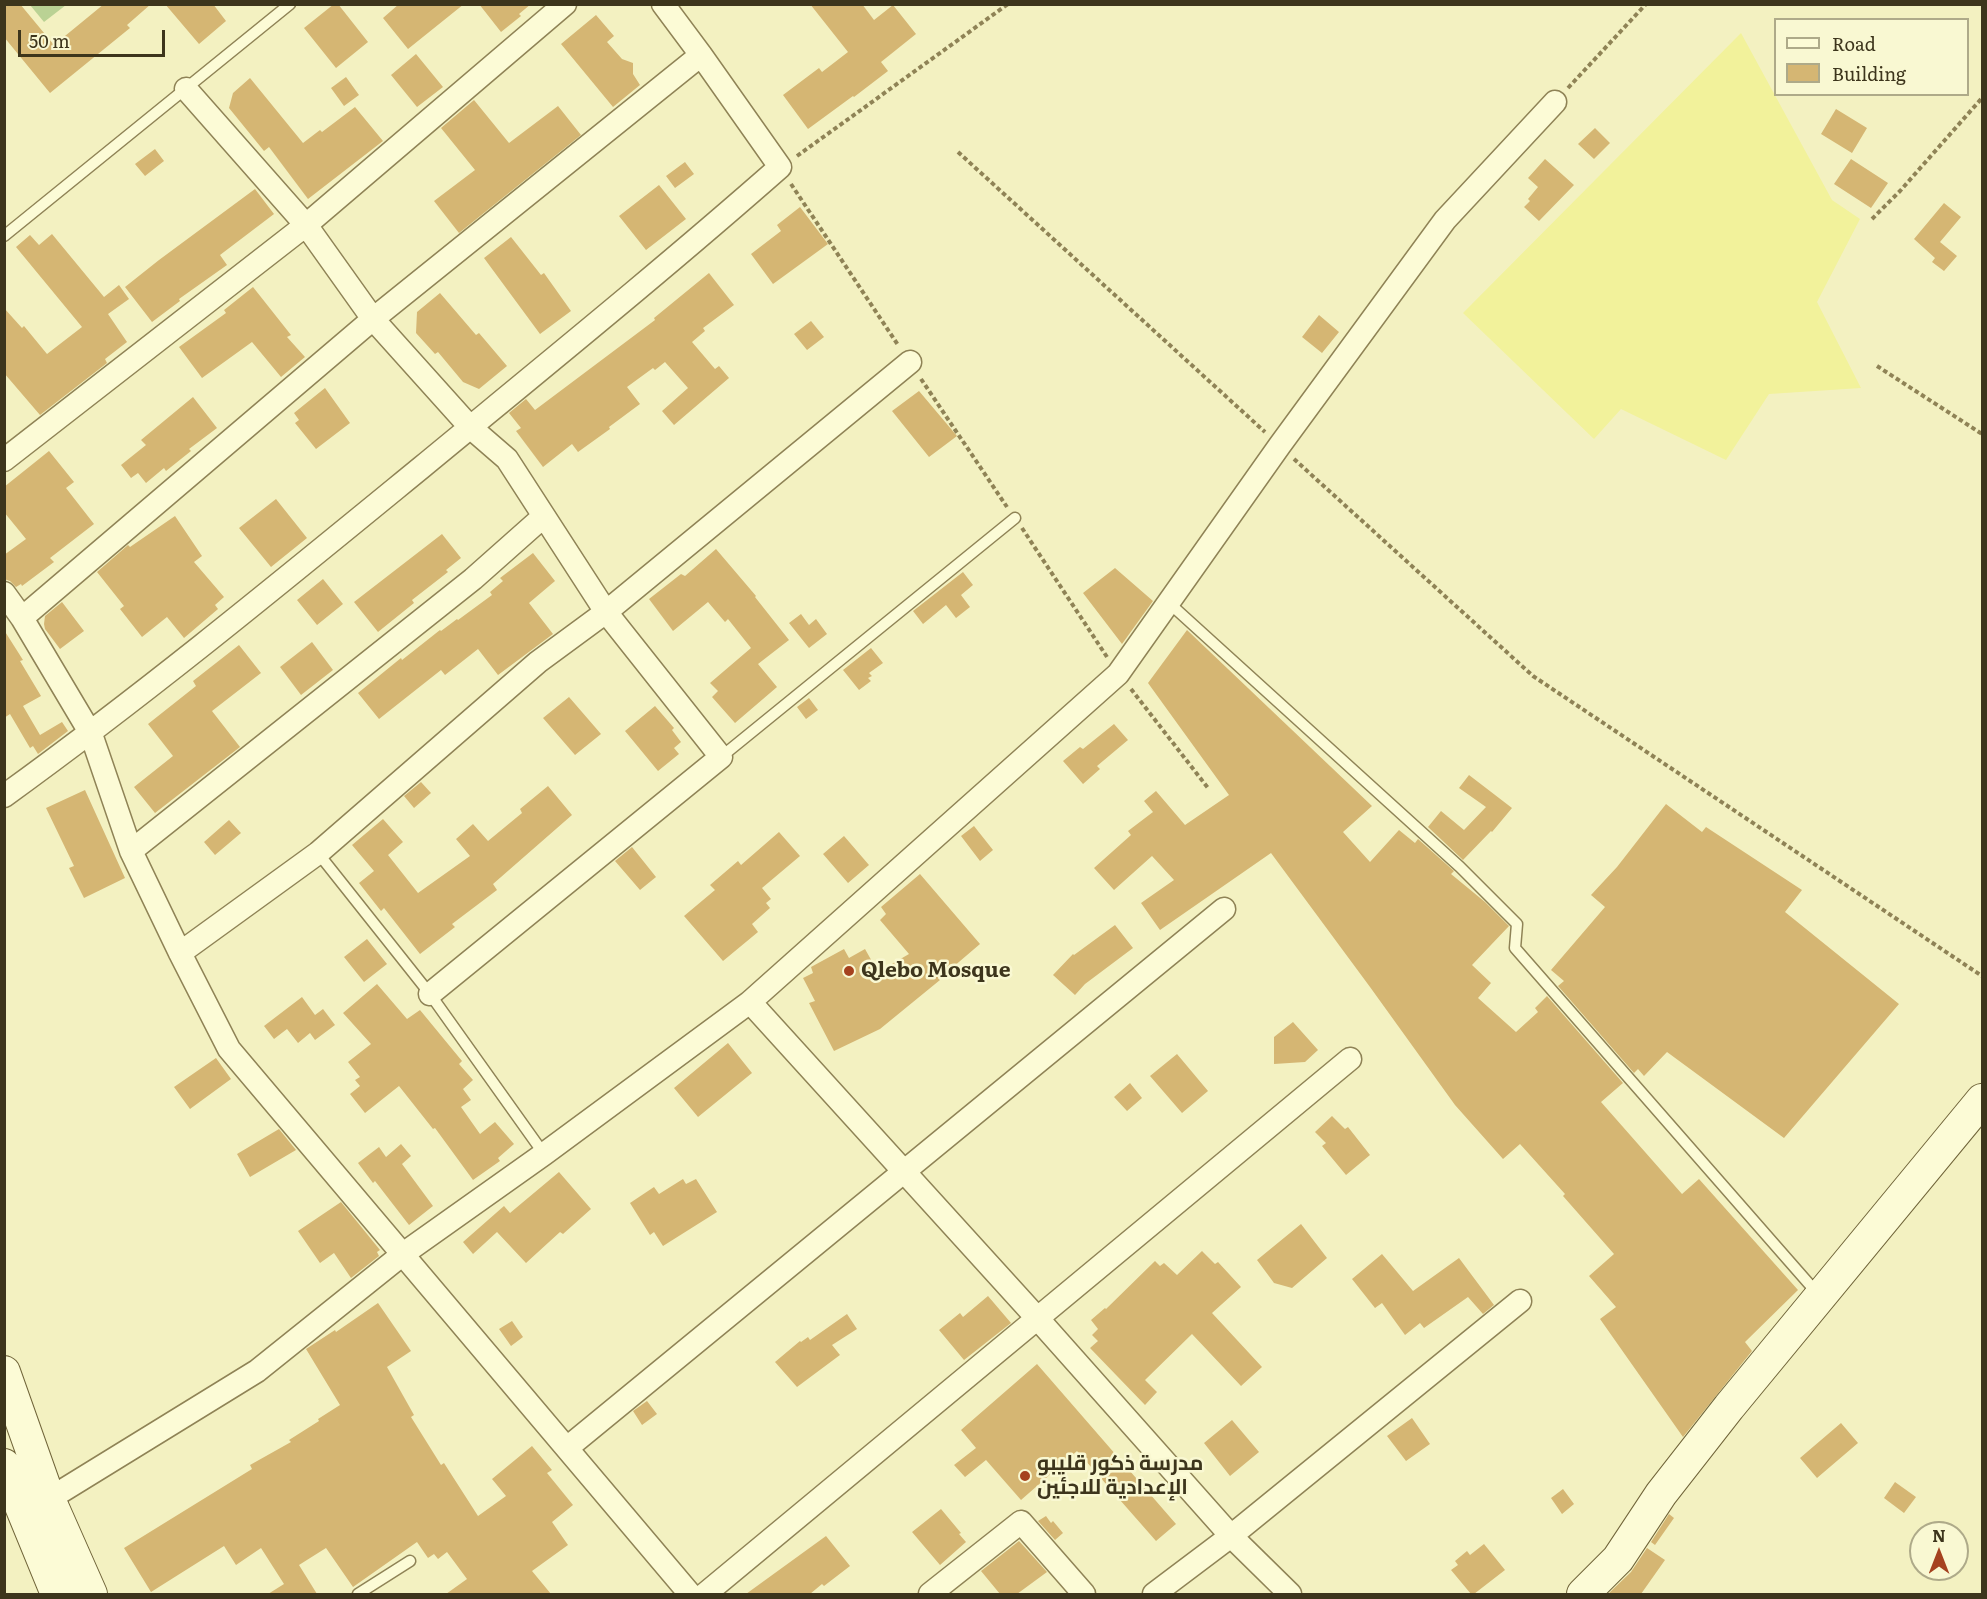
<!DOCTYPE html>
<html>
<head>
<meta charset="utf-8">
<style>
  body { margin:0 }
  #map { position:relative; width:1987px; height:1599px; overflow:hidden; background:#f3f1c1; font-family:Literata,serif }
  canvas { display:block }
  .frame { position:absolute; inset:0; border:6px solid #3d351c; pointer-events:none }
  .legend { position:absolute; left:1774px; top:18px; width:195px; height:78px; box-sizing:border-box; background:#f9f8d2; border:2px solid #aeaa89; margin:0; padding:8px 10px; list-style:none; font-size:18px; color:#3d351c }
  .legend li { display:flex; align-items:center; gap:12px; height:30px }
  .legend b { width:30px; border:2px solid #aeaa89 }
  .north { position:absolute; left:1909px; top:1521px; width:60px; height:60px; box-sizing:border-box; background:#f9f8d2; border:2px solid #aeaa89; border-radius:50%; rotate:0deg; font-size:16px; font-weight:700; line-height:24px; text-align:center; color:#3d351c }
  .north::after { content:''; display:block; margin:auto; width:21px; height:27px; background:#a5421f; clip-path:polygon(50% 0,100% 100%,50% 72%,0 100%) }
  .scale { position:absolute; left:18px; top:30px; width:147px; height:27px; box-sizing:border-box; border:3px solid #3d351c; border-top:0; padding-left:8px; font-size:18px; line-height:21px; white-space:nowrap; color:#3d351c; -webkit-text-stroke:4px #f9f8d2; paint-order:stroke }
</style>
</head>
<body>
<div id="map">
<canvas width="1987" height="1599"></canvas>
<div class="frame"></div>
<ul class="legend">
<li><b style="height:8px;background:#fcfbd6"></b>Road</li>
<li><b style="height:16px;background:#d5b673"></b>Building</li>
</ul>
<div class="north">N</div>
<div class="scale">50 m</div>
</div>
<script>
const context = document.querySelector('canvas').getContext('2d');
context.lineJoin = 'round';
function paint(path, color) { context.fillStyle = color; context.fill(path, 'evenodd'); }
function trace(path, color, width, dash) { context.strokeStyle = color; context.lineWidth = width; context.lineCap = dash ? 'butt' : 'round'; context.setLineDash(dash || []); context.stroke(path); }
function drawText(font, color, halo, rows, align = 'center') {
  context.font = font + ' Literata,Cairo,serif'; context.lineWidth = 5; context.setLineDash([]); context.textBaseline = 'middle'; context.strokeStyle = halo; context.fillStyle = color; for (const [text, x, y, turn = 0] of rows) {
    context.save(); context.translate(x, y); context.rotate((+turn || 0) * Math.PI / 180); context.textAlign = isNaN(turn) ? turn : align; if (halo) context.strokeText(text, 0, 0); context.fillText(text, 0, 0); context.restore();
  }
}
paint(new Path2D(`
  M30,5H66L44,22Z`), '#bad294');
paint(new Path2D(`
  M1741,33L1832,200L1860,219L1817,302L1861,388L1769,394L1726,460L1621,409L1594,439L1463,313Z`), '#f2f29b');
paint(new Path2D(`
  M4,4H20L54,45L104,4H151L127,25L130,28L50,93L4,37Z
  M165,4H213L226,21L199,44Z
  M334,4H338L368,42L336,68L304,28Z
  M399,4H464L408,49L383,18Z
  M479,4H531L519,14L521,16L501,32Z
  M810,4H862L874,20L893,5L916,34L881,62L888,71L854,97L853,96L808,129L783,95L819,68L822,72L848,52Z
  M596,15L614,36L607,42L622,59L633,63V74L640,85L613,107L561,44Z
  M416,54L443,87L417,107L391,75Z
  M346,77L359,95L344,106L331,88Z
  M250,78L303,143L320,130L322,132L355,107L383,141L308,199L269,147L264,151L229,108L233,93Z
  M474,100L509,143L558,106L581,135L459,233L434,201L475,170L441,128Z
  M1836,109L1867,128L1852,153L1821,134Z
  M1595,128L1610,143L1594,159L1578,144Z
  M155,149L164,161L145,176L135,164Z
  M1545,159L1574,185L1539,221L1524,207L1530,201L1528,199L1538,187L1528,178Z
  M1851,159L1888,183L1871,208L1834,184Z
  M685,162L694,174L675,188L666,176Z
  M659,185L686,219L646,250L619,216Z
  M255,189L274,214L220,255L227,265L179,299L180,301L152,322L125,287L159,260Z
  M1944,203L1961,217L1940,242L1957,256L1944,271L1932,262L1935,258L1914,239Z
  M800,207L828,244L773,284L751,254L781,231L777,225Z
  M52,234L104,297L119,285L129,299L108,314L127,342L105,359L107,363L40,415L4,373V308L22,328L24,326L47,354L82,327L16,247L30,235L39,245Z
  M511,237L541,275L544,273L571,311L540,334L484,258Z
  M709,273L734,305L703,328L705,331L692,342L715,369L719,366L729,378L674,425L662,411L688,388L665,362L655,370L653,368L627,387L640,404L609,427L610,429L578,452L572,444L543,467L516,431L521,428L509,413L526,399L535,410L655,320L654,318Z
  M253,287L291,335L287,337L305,357L281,377L252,342L202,378L179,347L226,313L224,310Z
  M440,293L476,335L479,333L507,366L479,389L463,382L438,352L435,354L416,333L417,312Z
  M1319,315L1339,332L1322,353L1302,337Z
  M811,321L824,337L807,350L794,334Z
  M325,388L350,423L316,449L295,423L299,420L294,413Z
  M919,391L957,436L929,457L892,411Z
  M193,397L217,428L189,449L191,451L166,471L164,468L146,483L138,473L131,478L121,465L146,445L141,440Z
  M49,451L74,482L66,488L94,524L50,558L54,562L22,586L21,584L16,587L10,581L4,579V555L26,539L4,512V487Z
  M276,499L307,538L271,567L239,528Z
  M175,516L202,556L194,562L224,597L215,605L218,609L184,638L167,617L142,637L120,609L124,606L97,572L128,545L130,547Z
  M442,534L461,558L446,570L448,572L412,600L414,603L378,632L354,602Z
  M716,549L756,596L755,597L789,640L758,664L777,687L735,723L712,697L718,691L710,683L751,648L728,619L725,622L708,602L673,631L649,599L681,574L685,576Z
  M533,553L555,581L529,603L553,634L498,675L478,649L445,675L441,670L379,719L358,693L401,658L402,660L440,630L441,631L457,619L458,620L492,595L490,592L503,581L500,578Z
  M1115,568L1153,601L1122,644L1083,593Z
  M963,572L973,585L961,595L970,607L956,618L946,605L923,624L913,611Z
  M323,579L343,604L317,625L297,600Z
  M62,602L84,631L60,649L45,629L44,624L45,616Z
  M801,614L809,625L816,619L827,634L809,648L789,623Z
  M4,630L23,660L20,661L41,696L23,706L40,735L62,722L68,731L38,754L33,746L30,748L10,714L4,718Z
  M1187,630L1372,806L1343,832L1370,862L1399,830L1415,843L1418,839L1454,871L1451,874L1485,902L1509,926L1472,965L1491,983L1478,998L1516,1032L1538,1012L1535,1008L1547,996L1623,1083L1601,1102L1682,1194L1699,1179L1798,1290L1745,1342L1752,1351L1683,1437L1600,1319L1616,1307L1589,1276L1614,1254L1563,1196L1565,1194L1520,1144L1503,1159L1455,1105L1370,987L1271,853L1160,930L1141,903L1174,880L1152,856L1114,890L1094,868L1131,835L1128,831L1153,812L1144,801L1156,791L1185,825L1229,795L1148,683Z
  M312,642L333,670L301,695L280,667Z
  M239,645L261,673L212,711L240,747L155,813L134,787L173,756L148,724L196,686L193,681Z
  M871,648L883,663L869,673L872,676L868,678L871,681L859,690L843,670Z
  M569,697L601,734L575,755L543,718Z
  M809,698L818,710L806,719L797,707Z
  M655,706L674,728L672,730L681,742L674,748L679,754L658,771L625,731Z
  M1114,724L1128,740L1097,766L1100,769L1083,784L1063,761L1080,747L1083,749Z
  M1469,775L1512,808L1492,832L1491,831L1463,860L1428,827L1441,811L1464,830L1486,807L1459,788Z
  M421,782L431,793L414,808L404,796Z
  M548,786L572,815L493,884L497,890L452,924L455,927L420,954L384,908L381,911L359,883L374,871L352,845L383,819L403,842L388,855L418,893L470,856L456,839L473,824L488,841L522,813L520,809Z
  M85,790L125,878L84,898L69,868L74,866L46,808Z
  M1666,804L1702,832L1706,827L1802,890L1785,912L1899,1004L1784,1138L1667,1052L1644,1076L1638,1069L1634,1073L1558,986L1564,981L1551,970L1605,907L1591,895L1617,867Z
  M229,820L241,833L215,855L204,842Z
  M974,826L993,850L980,861L961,836Z
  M779,832L800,856L762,888L771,899L766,903L770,908L752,924L758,932L723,961L684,916L715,890L710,885L738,861L741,865Z
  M844,836L869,865L848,883L823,854Z
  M632,847L656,877L640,890L615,861Z
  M920,874L980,944L939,979L940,980L880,1029L834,1051L809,1003L815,1001L803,978L813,973L811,967L844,949L849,958L865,949L878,972L909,954L880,920L886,914L881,907Z
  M1115,925L1133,948L1085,984L1075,995L1053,975L1073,954L1074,955Z
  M367,939L387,964L364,982L344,957Z
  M377,984L407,1019L420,1010L462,1061L459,1064L473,1080L463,1089L471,1100L461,1107L480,1134L495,1122L514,1144L498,1158L500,1161L473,1180L435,1128L433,1129L399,1086L365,1113L350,1094L360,1086L355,1080L360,1077L348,1062L371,1044L343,1013Z
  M302,997L315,1015L323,1009L335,1025L315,1040L310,1033L298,1043L287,1029L274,1039L264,1026Z
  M1293,1022L1318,1050L1305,1062L1274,1064V1037Z
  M728,1043L752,1073L698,1117L674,1088Z
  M1177,1054L1208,1091L1182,1113L1150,1076Z
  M216,1058L231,1079L190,1109L174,1087Z
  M1130,1083L1142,1098L1127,1111L1114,1097Z
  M1332,1116L1345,1129L1348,1127L1370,1155L1346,1175L1322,1146L1326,1143L1315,1132Z
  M279,1129L296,1150L250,1177L237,1154Z
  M401,1144L411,1156L402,1164L433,1206L409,1225L375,1181L373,1183L358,1163L379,1147L386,1157Z
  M559,1172L591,1209L563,1234L560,1232L526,1263L497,1232L473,1254L463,1242L504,1206L510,1213Z
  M683,1179L686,1184L696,1179L717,1212L663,1246L654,1232L650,1235L630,1203L654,1187L659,1194Z
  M341,1202L380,1250L377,1252L379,1256L351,1278L334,1253L320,1263L298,1231Z
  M1301,1224L1327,1258L1292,1288L1274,1283L1257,1260Z
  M1202,1251L1215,1264L1218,1262L1241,1287L1212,1313L1262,1367L1241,1386L1192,1334L1145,1380L1157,1392L1145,1405L1090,1348L1098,1341L1092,1335L1098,1329L1091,1320L1105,1308L1106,1309L1155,1261L1160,1266L1164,1263L1177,1275Z
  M1382,1254L1413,1291L1459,1258L1494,1305L1483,1314L1468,1297L1424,1328L1420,1323L1405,1335L1382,1303L1375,1308L1352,1279Z
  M988,1296L1011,1323L964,1360L939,1330L960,1313L963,1317Z
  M378,1303L411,1351L387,1367L414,1415L411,1417L441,1465L444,1463L478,1516L506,1496L492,1479L532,1446L552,1470L547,1473L573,1505L552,1522L568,1545L532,1571L551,1594H446L467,1579L447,1552L438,1559L434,1554L428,1558L417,1542L353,1587L326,1548L299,1565L317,1594H268L284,1584L261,1548L236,1565L224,1546L151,1592L124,1548L252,1469L250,1465L291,1442L289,1440L319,1421L318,1419L340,1405L306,1349L335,1330L336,1332Z
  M847,1314L857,1329L832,1345L840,1355L797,1387L775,1362L800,1341L801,1342L808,1337L810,1340Z
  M512,1321L523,1337L511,1346L499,1329Z
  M1037,1364L1176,1524L1156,1541L1077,1451L1021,1500L986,1460L965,1477L954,1465L976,1448L961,1430Z
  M647,1401L657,1414L642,1425L633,1411Z
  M1412,1418L1430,1444L1406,1461L1387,1436Z
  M1232,1420L1259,1452L1230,1476L1204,1443Z
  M1841,1423L1858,1443L1817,1478L1800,1458Z
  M1895,1482L1916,1497L1904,1513L1884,1498Z
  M1563,1489L1574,1504L1562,1514L1551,1498Z
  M941,1509L961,1533L959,1534L966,1542L940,1565L912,1532Z
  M1669,1514L1674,1518L1655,1545L1651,1542Z
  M1046,1516L1051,1523L1053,1521L1063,1533L1055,1540L1038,1521Z
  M826,1536L850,1566L824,1586L822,1584L810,1594H746Z
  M1019,1541L1047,1572L1017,1594H1000L981,1571Z
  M1484,1544L1505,1570L1474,1594H1471L1451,1570L1458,1565L1455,1561L1467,1551L1470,1555Z
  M1647,1548L1665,1560L1641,1594H1608L1631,1572Z`), '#d5b673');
const lane = new Path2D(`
  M4,236L290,4
  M1168,602L1460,867L1517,924L1515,948L1817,1293
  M721,757L1015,518
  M318,853L430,994L544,1154
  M358,1594L410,1561`);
const street = new Path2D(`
  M186,89L306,225L373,319L470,427L507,459L606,612L721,757L430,994
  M4,460L306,225L565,4
  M4,593L22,618
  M4,796C148,692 285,579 422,467C542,368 663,270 780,167L701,55L663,4
  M131,851L473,579L544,516
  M180,953L318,853L538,662L606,612L910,362
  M750,1002L1038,1319L1231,1536L1290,1594
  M567,1448L1224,909
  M49,1499L257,1371L403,1254L544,1154L750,1002L1118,674L1280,445L1445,220L1555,102
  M690,1594L229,1049L180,953L131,851L91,734L22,618L373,319L701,55
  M705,1594L1350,1059
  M930,1594L1021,1522L1084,1594
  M1154,1594L1231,1536L1520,1301`);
const secondary = new Path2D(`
  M4,1372L49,1499L91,1594
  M4,1465L57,1594
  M1583,1594L1618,1559L1661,1494L1729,1407L1982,1100`);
trace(lane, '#8f8356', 13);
trace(street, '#8f8356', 25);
trace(secondary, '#706439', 34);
trace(new Path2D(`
  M1568,88L1646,4
  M958,152L1265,432
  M797,156L1008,4
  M791,184L898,345
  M1872,219L1900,191L1982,98
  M1877,366L1982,434
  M921,379L1007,507
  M1294,459L1533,676L1982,976
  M1022,528L1107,657
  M1131,689L1208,788`), '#8f8356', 4, [4.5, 3]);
trace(lane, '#fcfbd6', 10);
trace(street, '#fcfbd6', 22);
trace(secondary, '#fcfbd6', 32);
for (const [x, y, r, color] of [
  [849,971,6,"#a5421f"],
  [1025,1476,6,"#a5421f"]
]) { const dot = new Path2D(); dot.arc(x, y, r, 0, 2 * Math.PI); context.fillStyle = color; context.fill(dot); trace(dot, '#f9f8d2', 2); }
drawText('bold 21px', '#3d351c', '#f9f8d2', [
  ["Qlebo Mosque",861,971],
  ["مدرسة ذكور قليبو",1037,1464],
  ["الإعدادية للاجئين",1037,1488]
], 'left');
</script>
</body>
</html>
